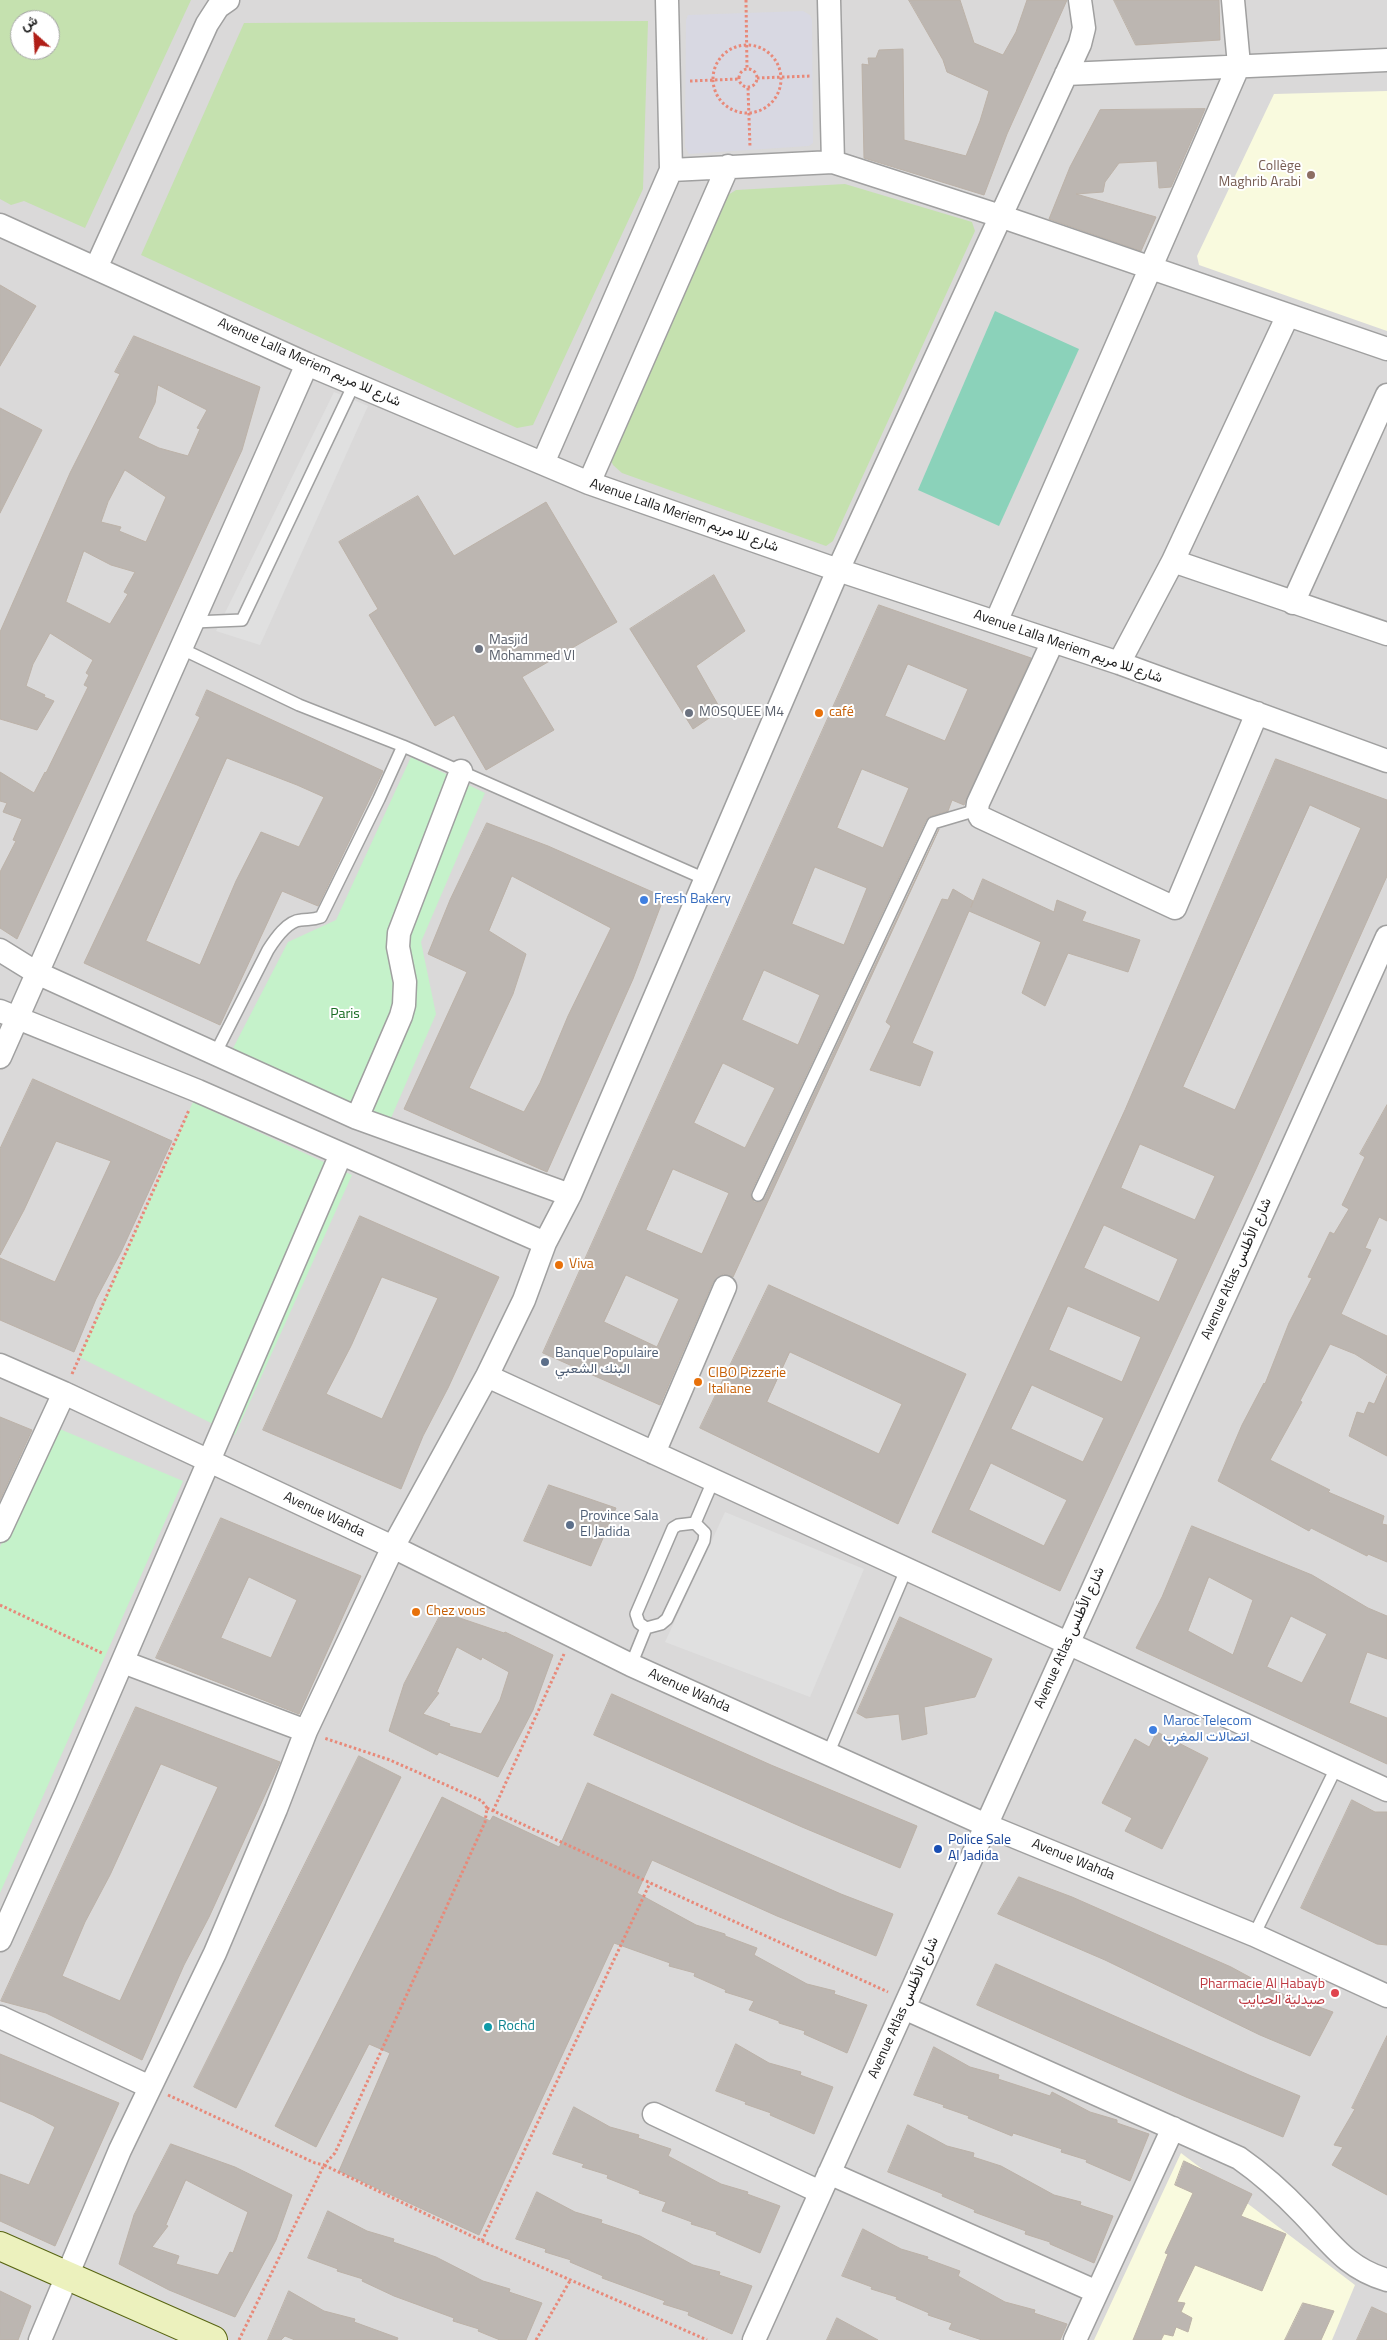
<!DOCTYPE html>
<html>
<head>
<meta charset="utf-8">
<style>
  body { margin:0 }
  #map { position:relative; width:1387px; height:2340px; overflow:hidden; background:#eceae3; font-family:"Titillium Web",Vazirmatn,sans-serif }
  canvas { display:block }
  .north { position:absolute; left:10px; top:10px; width:50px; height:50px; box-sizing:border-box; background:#fff; border:1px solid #a4a4a4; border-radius:50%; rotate:334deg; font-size:14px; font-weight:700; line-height:20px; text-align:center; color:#1c1c1c }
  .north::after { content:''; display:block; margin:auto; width:18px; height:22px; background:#b01f18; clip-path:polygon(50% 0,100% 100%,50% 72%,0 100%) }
</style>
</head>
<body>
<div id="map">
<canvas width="1387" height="2340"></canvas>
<div class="north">ش</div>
</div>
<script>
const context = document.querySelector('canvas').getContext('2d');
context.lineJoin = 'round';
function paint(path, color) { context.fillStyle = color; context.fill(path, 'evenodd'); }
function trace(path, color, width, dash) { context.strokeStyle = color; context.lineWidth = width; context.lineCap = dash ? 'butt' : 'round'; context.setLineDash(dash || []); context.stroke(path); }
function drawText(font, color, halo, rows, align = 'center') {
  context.font = font + ' "Titillium Web",Vazirmatn,sans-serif'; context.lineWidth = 4; context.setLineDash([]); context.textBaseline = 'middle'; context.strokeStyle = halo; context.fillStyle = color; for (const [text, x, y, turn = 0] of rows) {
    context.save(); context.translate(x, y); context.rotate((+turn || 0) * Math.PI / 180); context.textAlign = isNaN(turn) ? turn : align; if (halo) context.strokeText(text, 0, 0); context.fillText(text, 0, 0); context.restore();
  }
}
paint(new Path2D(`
  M0,0H1387V2340H0ZM20,20H50V50H20Z`), '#dad9d9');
paint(new Path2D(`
  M1387,91V331L1199,265L1197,256L1274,94Z
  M1181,2153L1355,2285L1332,2340H1094Z`), '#f9fade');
paint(new Path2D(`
  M0,0H191L85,228L24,201L11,205L0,199ZM20,20H50V50H20Z
  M648,21L643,189L533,425L517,428L141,255L244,23Z
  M845,184L972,222L975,231L833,541L826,546L622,473L613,465L610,458L722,202L728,195L736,190Z`), '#c5e1af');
paint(new Path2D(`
  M411,757L485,793L421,942L436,1014L388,1125L229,1056L288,942L336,920Z
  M193,1102L352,1175L235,1435L79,1357Z
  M55,1427L183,1481L0,1893V1547Z`), '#c5f2ca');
paint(new Path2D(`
  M995,311L1079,349L999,526L918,490Z`), '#8bd2ba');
paint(new Path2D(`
  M334,392L368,406L260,645L216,631Z
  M725,1512L864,1569L810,1697L665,1642Z`), '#e0e0e0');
paint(new Path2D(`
  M803,11L810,15L812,20L813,143L809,146L689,154L685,147L686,20L688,15Z`), '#d8d8e2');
const building = new Path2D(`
  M909,0H960L974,43L1003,55L1016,32L1027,0H1067L1007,134L984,195L864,158L862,64L869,65L868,58H876L879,50L903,49L904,140L966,156L980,121L989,91L947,72L943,60Z
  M1114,0H1219L1220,40L1136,45Z
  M1205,109L1171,187L1159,188L1157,161L1119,163L1105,182L1103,192L1076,194L1156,217L1141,251L1049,219L1070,167L1100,110Z
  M0,285L36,306L0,366Z
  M134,336L260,387L242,450L17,939L0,928V872L16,841L13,840L22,819L3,812L7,803L0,801V772L34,793L45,772L46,773L88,687L84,685L89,675L86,673L93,660L50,633L33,664L26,686L45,695L44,697L54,701L37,730L0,719V632L70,473L120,374L115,372ZM158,385L207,410L197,428L200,429L188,456L159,448L138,438L155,403ZM125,470L166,497L146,542L119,531L121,527L101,522L108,502ZM84,551L111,565L135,572L124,592L128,594L110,624L66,602Z
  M0,408L42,430L0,513Z
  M418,496L454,556L546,502L617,622L522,677L554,730L486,770L454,715L435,726L369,615L378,609L339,542Z
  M714,575L745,631L696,666L721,710L693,729L630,629Z
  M879,605L1031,658L964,805L952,800L948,811L931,816L926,820L751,1192V1196L754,1202H759L765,1198L939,829L733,1277L723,1274L713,1282L660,1405L543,1353ZM908,664L968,689L945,741L885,716ZM862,769L909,788L883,848L837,828ZM815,867L867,888L844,945L792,924ZM764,970L820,995L798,1045L742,1020ZM723,1063L775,1088L745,1148L694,1123ZM673,1169L729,1193L702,1254L646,1230ZM626,1275L679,1299L657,1347L604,1322Z
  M207,690L383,771L318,906L282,891L220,1025L84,963L200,717L196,715ZM227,758L297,785L324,797L299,847L261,832L236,881L200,965L146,941Z
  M1276,759L1387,800V876L1256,1169L1060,1591L932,1532L1125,1110ZM1310,805L1361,828L1235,1110L1183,1087ZM1140,1144L1215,1176L1195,1220L1121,1188ZM1104,1225L1178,1259L1159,1302L1084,1268ZM1068,1306L1141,1337L1122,1382L1049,1350ZM1032,1385L1104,1418L1083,1462L1011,1429ZM991,1463L1067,1500L1044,1546L969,1510Z
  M487,823L548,846L664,897L633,979L547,1172L404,1109L467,972L428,954L450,900ZM512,876L611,928L568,1016L540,1083L524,1112L469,1088L513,994L526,954L489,931Z
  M983,879L1054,912L1057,900L1086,912L1082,921L1140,940L1128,972L1068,953L1045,1006L1022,993L1041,942L969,911L912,1043L933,1052L920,1086L870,1070L891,1026L886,1022L942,899L948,900L953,889L973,901L971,907Z
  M33,1079L172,1141L121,1252L96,1299L74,1352L0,1320V1258L55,1282L111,1161L56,1141L24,1210L0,1255V1149Z
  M1387,1105V1221L1379,1217L1365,1248L1371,1250L1341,1314L1387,1336V1374L1355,1354L1330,1344L1300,1401L1302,1402L1270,1460L1330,1490L1328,1492L1384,1516L1382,1524L1387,1525V1562L1368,1554L1367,1556L1311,1528L1309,1531L1218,1481L1242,1425L1264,1383L1265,1384L1289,1323L1312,1278L1308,1277L1330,1232L1334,1234L1349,1209L1342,1205L1365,1157L1360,1154Z
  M360,1216L499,1277L448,1388L423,1436L401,1489L263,1430ZM382,1277L438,1298L382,1419L326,1394L351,1346Z
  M769,1285L966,1374L898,1524L700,1428ZM790,1352L902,1404L879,1454L767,1402Z
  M1387,1376V1456L1349,1436L1357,1412L1364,1414L1369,1402L1374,1404Z
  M0,1417L32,1430L0,1500Z
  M549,1485L616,1508L591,1566L524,1541Z
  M221,1518L361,1576L299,1714L156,1658ZM249,1577L297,1600L271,1658L221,1638Z
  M1192,1526L1312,1575L1368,1608L1387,1616V1659L1367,1652L1349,1703L1387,1718V1764L1136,1648L1162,1597ZM1209,1577L1253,1600L1233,1655L1188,1631ZM1291,1616L1327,1634L1302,1683L1267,1667Z
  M442,1612L504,1633L505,1632L553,1655L533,1710L498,1777L439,1752L437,1755L389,1731L404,1684ZM457,1647L481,1660L482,1657L509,1672L500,1700L481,1734L449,1726L450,1724L423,1714L439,1693L437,1692Z
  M900,1617L992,1659L975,1697L924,1707L927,1734L902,1740L899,1714L866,1718L857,1713Z
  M612,1694L771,1765L917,1826L900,1868L802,1827L594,1735Z
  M136,1707L280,1762L209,1917L184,1965L142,2060L46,2013L1,2001ZM161,1764L218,1787L120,2001L62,1976L85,1922L110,1875Z
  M1157,1732L1208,1758L1162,1849L1125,1831L1132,1818L1102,1803L1135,1739L1149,1747Z
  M359,1756L401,1777L236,2108L194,2087Z
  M588,1783L841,1894L893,1914L876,1956L777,1916L652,1860L637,1893L696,1925L725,1934V1936L757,1948L754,1955L807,1984L835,1991L834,1994L867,2005L847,2053L804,2034L805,2031L779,2023V2021L749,2010L754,2001L725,1992L726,1990L694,1976L695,1973L669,1966L670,1963L614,1943L479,2235L339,2171L390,2053L369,2044L316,2147L275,2126L442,1797L490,1821L493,1816L559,1847Z
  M1352,1800L1375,1812H1387V1945L1377,1944L1301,1908Z
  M1019,1877L1072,1897L1231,1967L1277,1992L1333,2012L1310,2056L1260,2035L1105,1960L998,1914Z
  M996,1964L1249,2075L1300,2096L1283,2137L1186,2097L977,2005Z
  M1387,2036V2195L1332,2165L1343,2147L1334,2145L1355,2109L1352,2108Z
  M736,2044L769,2063L801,2072L800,2075L833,2087L814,2134L770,2115L771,2113L745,2104L746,2102L716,2091Z
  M934,2047L970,2067L999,2075L998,2079L1050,2096L1052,2092L1090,2112L1117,2120V2123L1149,2134L1130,2181L1086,2162L1087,2160L1061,2152L1062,2149L1013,2133L1012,2136L968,2118L969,2116L943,2107L944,2105L914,2095Z
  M0,2054L119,2103L55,2246L0,2221V2174L29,2185L55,2127L33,2115L0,2101Z
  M574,2107L610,2127L639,2135L638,2138L671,2149L668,2156L721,2184L748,2192L747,2194L780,2206L760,2253L716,2234L717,2232L691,2224L692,2222L662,2211L666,2202L639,2193L640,2191L607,2178L608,2175L582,2167L584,2164L553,2154Z
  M908,2125L947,2146L974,2153L973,2157L1001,2166L1054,2195L1081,2202L1080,2205L1113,2216L1094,2263L1050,2244V2242L1025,2234L1026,2231L974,2212L975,2210L942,2196L943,2194L888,2172Z
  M171,2144L235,2167L292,2195L276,2240L235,2317L169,2290L119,2264L134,2215ZM186,2180L248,2212L233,2253L230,2252L218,2275L176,2264L179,2256L152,2247L168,2226L166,2225Z
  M1184,2161L1252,2194L1241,2216L1286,2234L1262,2291L1195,2265L1177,2302L1185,2303L1181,2312L1192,2318L1188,2332L1176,2327L1173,2336L1164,2334L1161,2340H1133L1168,2254L1165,2253L1193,2193L1175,2185Z
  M537,2192L575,2212L602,2220L601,2223L640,2236L693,2265L720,2272L719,2275L752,2286L732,2334L688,2315L689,2312L663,2304L665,2301L602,2278L603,2276L570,2262L571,2260L545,2252L546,2249L516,2239Z
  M328,2211L367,2231L394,2239L393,2242L436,2257L483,2281L510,2289L509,2292L542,2303L526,2340H500L478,2331L479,2329L453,2321L454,2318L394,2296L362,2281L363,2279L337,2271L338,2269L308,2258Z
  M863,2229L901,2249L928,2257L927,2259L960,2271L958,2276L1005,2302L1035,2310L1034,2313L1067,2324L1060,2340H982L949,2329L952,2323L928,2315L929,2313L896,2299L897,2297L871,2289L872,2287L842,2276Z
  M0,2291L31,2306L18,2340H0Z
  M289,2291L324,2311L355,2319L354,2322L398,2338L397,2340H295L285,2336L281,2340H268Z
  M1303,2303L1334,2311L1321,2340H1285Z
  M1372,2307L1387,2314V2340H1357Z
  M837,2318L878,2340H827Z`);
paint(building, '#bcb6b1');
trace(building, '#bcb2a8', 1);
const lane = new Path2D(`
  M194,622L242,620L354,384
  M182,649L299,705L403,746L379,799L321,917C313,920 309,919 301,920C287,921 275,939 268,950L215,1054
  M403,746L705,879
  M758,1195L933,823L977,810
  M695,1523L705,1533L704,1541L667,1619L661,1624L646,1628L639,1623L636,1614L673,1528L678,1525Z
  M695,1523L713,1481
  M631,1665L646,1628
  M828,1754L906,1570
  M1254,1935L1337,1766`);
const street = new Path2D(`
  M1066,74L1387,60
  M833,162L1000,216L1387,349
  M671,170L833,162L829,0
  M0,225L307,364L589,483L838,570L1119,663L1387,761
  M96,268L207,24L218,7L228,0
  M543,463L671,170L667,0
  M589,483L728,166
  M1173,561L1288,315
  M1293,603L1387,395
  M996,622L1239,65L1233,0
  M1053,641L978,803L977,810L980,817L1175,908L1257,713
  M1119,663L1173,561L1387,634
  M0,950L37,973L357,1118L570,1195
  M0,1011L198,1091L545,1243
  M0,1057L307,364
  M357,1118L401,1016L404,1005L405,982L398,947L399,933L461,771
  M0,1365L64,1393L393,1547L631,1665L986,1825L1254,1935L1387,1996
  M487,1376L1387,1790
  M654,1453L725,1287
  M0,1531L64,1393
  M123,1662L306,1731
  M0,1940L65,1795L341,1154
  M904,2008L1239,2158C1262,2174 1283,2193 1303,2214C1331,2243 1346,2268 1387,2280
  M0,2017L150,2087
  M654,2114L820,2192
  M829,2173L1097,2292
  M40,2340L120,2150L215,1953L276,1809L306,1731L393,1547L487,1376L524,1300L545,1243L570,1195L838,570L1080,44L1084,28L1080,0
  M754,2340L1387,937
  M1075,2340L1173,2128`);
const secondary = new Path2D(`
  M0,2246L213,2340`);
trace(lane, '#a0a0a0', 14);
trace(street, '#a0a0a0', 25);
trace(secondary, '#586512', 30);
trace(new Path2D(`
  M746,0L747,69
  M713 79a34 34 0 1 1 68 0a34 34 0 1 1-68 0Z
  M739 78a9 9 0 1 1 18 0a9 9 0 1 1-18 0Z
  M757,78L811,76
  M690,81L738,79
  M748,88L750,147
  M72,1374L189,1110
  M0,1605L104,1654
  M487,1808L888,1992
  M493,1811L564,1654
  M168,2095L315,2163L324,2165L335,2153L485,1822L487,1808L482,1801L390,1760L324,1738
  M482,2241L650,1883
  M239,2340L324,2165L482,2241L707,2340
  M536,2340L571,2279`), '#e88979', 3, [2.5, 2.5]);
trace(lane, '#fff', 11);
trace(street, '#fff', 22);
trace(secondary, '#ecf1bd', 28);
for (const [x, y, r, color] of [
  [1311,175,5,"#8d6e63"],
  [479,649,5,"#6b7280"],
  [689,713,5,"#6b7280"],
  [819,713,5,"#e8710a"],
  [644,900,5,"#3f7fe0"],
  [559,1265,5,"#e8710a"],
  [545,1362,5,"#5c6f8a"],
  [698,1382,5,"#e8710a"],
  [570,1525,5,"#5c6f8a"],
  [416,1612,5,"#e8710a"],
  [1153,1730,5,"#3f7fe0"],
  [938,1849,5,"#1a4fb4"],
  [1335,1993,5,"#e0444e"],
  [488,2027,5,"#0f9aa8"]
]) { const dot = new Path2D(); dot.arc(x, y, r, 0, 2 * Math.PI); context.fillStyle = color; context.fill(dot); trace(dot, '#fff', 2); }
drawText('14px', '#785e54', '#fff', [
  ["Collège",1301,167],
  ["Maghrib Arabi",1301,183]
], 'right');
drawText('14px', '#1c1c1c', '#fff', [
  ["Avenue Lalla Meriem شارع للا مريم",309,363,24],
  ["Avenue Lalla Meriem شارع للا مريم",684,516,19],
  ["Avenue Lalla Meriem شارع للا مريم",1068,647,19],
  ["Avenue Atlas شارع الأطلس",1237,1269,-66],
  ["Avenue Wahda",324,1515,25],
  ["Avenue Atlas شارع الأطلس",1070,1638,-66],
  ["Avenue Wahda",689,1691,24],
  ["Avenue Wahda",1073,1860,22],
  ["Avenue Atlas شارع الأطلس",904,2008,-66]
]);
drawText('14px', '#5b616d', '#fff', [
  ["Masjid",489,641],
  ["Mohammed VI",489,657],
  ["MOSQUEE M4",699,713]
], 'left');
drawText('14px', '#c56008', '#fff', [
  ["café",829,713],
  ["Viva",569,1265],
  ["CIBO Pizzerie",708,1374],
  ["Italiane",708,1390],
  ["Chez vous",426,1612]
], 'left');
drawText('14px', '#366cbe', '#fff', [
  ["Fresh Bakery",654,900],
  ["Maroc Telecom",1163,1722],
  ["اتصالات المغرب",1163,1738]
], 'left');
drawText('14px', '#196c23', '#fff', [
  ["Paris",345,1015]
]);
drawText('14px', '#4e5e75', '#fff', [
  ["Banque Populaire",555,1354],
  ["البنك الشعبي",555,1370],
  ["Province Sala",580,1517],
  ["El Jadida",580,1533]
], 'left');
drawText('14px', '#164399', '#fff', [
  ["Police Sale",948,1841],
  ["Al Jadida",948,1857]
], 'left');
drawText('14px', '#be3a42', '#fff', [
  ["Pharmacie Al Habayb",1325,1985],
  ["صيدلية الحبايب",1325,2001]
], 'right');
drawText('14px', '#0d838f', '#fff', [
  ["Rochd",498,2027]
], 'left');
</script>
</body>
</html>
